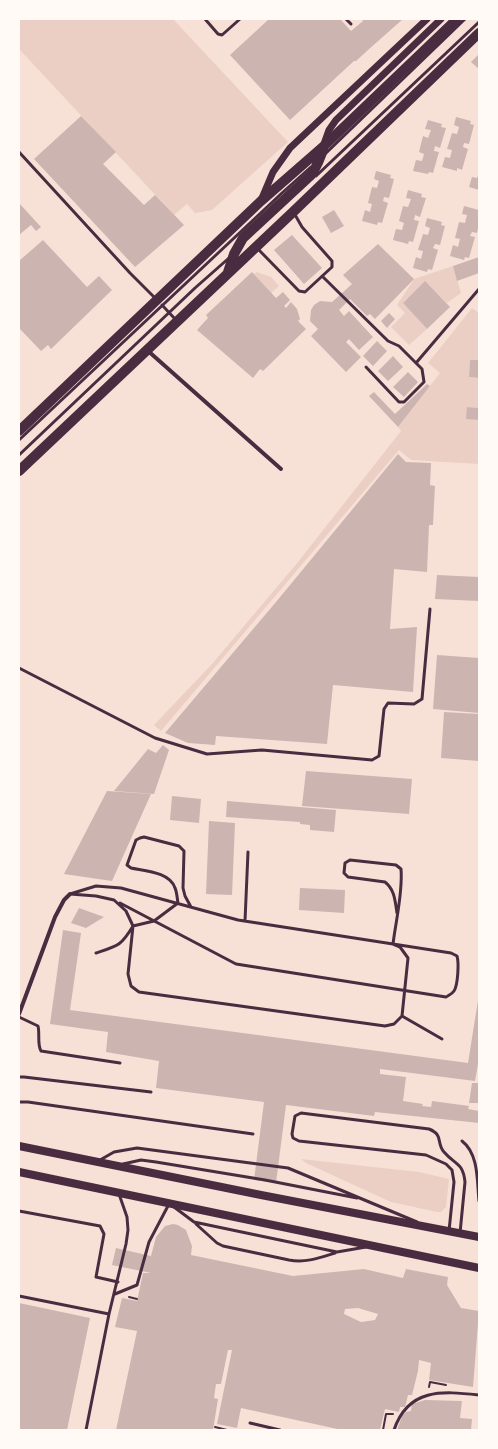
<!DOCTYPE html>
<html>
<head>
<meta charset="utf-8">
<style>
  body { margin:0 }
  #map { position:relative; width:498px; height:1449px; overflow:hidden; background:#f7e1d7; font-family:"Fira Sans Condensed",sans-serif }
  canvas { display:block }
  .frame { position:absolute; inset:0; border:20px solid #fffaf5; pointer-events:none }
</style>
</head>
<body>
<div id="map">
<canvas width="498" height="1449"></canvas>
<div class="frame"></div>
</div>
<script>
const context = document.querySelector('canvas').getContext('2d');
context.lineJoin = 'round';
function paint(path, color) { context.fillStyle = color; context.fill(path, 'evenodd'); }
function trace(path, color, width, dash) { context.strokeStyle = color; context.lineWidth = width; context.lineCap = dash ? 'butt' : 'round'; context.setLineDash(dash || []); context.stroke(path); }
paint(new Path2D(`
  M19,19H173L288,142L212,210L195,213L187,204L174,215L19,49Z
  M453,266L461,293L447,303L425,282L403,303L427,329L409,345L391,327L405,313L397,305L414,279Z
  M257,272L271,277L279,286L271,293L254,274Z
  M472,308L479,313V360H470L469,377L479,378V408L467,407L479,420V464L411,460L399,450L161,731L154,725L212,664L298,562L401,431L398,427L440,373L428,363Z
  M301,1159L419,1172L449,1179L446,1207L441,1212H437L391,1202L306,1163Z`), '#ebcfc5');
paint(new Path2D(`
  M269,19H340L351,31L363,21L362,19H403L368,50L356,61H354L290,120L230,55Z
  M479,54V69L471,62Z
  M81,116L116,152L103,164L144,205L155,195L184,225L135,267L34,159Z
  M456,117L471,121L470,124L474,125L469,144L464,143L463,147L468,149L462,170L457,168V171L442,167L445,157L450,158L452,150L447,149L452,133L457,134L459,127L454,125Z
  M428,120L442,124L441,127L446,128L440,148L435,146L434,151L439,152L433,173L429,172L428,174L413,171L416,160L422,161L424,154L419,152L423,136L428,138L431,130L425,129Z
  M376,171L391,175L390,178L394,179L389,198L384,197L383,201L388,203L382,223L378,222L377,225L362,221L365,210L370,212L372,204L368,203L372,187L377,188L379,181L374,179Z
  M479,174V190L469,187L472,177L477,178Z
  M408,190L422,194L421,197L426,198L420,217L415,215L414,220L419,221L413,242L409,241L408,244L393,240L396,229L402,230L404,223L399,221L403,206L408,207L411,199L406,198Z
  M19,203L41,227L36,231L31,225L19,235Z
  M464,206L479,210L478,213H479V224L477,233L472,232L470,236L475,237L469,258L465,257L464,260L450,256L453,245L458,247L460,239L455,238L459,222L465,223L467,215L462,214Z
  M334,210L344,226L331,233L322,217Z
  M427,218L442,222L441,225L445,226L440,245L435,244L433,248L438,250L432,270L428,269L427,272L413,268L416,257L421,259L423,251L418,250L423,234L428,235L430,228L425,226Z
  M292,235L322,268L304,284L274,250Z
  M43,240L87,287L99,276L112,290L51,349L48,345L41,351L19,328V274L20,273L19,272V261Z
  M378,244L414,279L375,319L370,314L367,316L350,299L339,310L344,316L349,311L373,337L359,350L349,339L346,342L361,357L346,372L311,336L318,329L310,321L311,310L314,305L320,301L332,302L352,284L343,275Z
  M479,257V273L457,281L453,266Z
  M252,272L276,298L283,292L290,300L284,306L286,308L291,302L297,309L300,319L298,321L306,329L263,371L260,369L253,378L197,330L208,318L206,315Z
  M425,281L450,307L427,329L403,303Z
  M389,313L395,319L387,328L381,321Z
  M377,341L387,351L373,366L363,356Z
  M393,356L403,367L388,381L378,371Z
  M470,360H479V378L469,377Z
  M408,372L418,382L404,397L393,387Z
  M427,384L430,386L398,427L369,396L374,392L395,414Z
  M467,407L479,408V420L466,419Z
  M398,454L406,462L431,463L430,485L435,486L433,525H429L427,572L394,569L390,629L417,627L413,692L333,685L327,744L216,736L215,745L188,743L165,733L276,602Z
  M437,575L479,577V601L435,599Z
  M437,655L479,658V713L433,709Z
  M444,712L479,714V761L441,758Z
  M163,745L169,750L154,794L114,791L148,749L156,753Z
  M306,771L412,779L409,814L302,806Z
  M107,791L151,794L112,881L64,874Z
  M172,796L201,799L199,823L170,820Z
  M227,801L336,810L334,832L310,830V825L300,824V822L226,817Z
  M209,821L235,823L232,895L206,894Z
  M300,888L345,890L344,913L299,910Z
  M79,908L104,917L86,928L71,923Z
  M63,930L81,933L70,1010L468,1063L479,994V1064H478L475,1081L380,1069V1074L406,1077L403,1101L423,1104L422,1106L431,1107L432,1101L469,1106L468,1109L479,1111V1123L375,1112L374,1116L286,1105L276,1183L254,1180L264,1102L156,1088L159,1061L106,1052L108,1032L50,1024Z
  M472,1083H479V1103H469Z
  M173,1224L178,1225L186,1230L192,1246L191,1255L293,1276L364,1269L403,1278L406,1269L448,1277L447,1285L461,1308L479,1311L473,1387L429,1380L431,1363L419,1360L418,1371L412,1395H408L405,1407H400L399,1412L385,1409L380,1430H342L241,1408L237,1428L217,1424L232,1350H228L221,1384H216L214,1398L218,1399L213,1430H116L137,1331L115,1327L122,1298L137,1301L143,1273H151L112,1265L116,1248L151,1256L156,1237L165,1226ZM358,1308L378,1314L375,1320L361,1322L344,1314L345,1309Z
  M19,1303L90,1318L67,1430H19Z
  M425,1400L462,1401L460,1418L472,1419L471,1430H397L402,1416L406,1412L411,1411L412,1404Z`), '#ccb4b1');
trace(new Path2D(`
  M129,1297L137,1299
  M429,1387L430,1382L446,1385
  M215,1427L227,1430
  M383,1430L386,1414H393`), '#4a2c40', 2);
trace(new Path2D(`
  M205,19L218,34L222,35L240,19
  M346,19L351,24
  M19,152L130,273L155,298
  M324,155L465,19
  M316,176L479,22
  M257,248L299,291L305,292L332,267V261L302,227L294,213
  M322,276L388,341L399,346L422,369L424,382L404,402H399L366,367
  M162,305L176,320
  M416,363L479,289
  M19,440L282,193L311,167
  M19,455L195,288L229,258
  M19,668L155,738L207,754L262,750L372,760L379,756L384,709L388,703L414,704L422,699L430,609
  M96,886L121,888L238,920L393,944L400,947L408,958L402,1016L394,1024L385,1026L139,992L131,986L128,974L133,926L126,911L114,900L96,896L70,894Z
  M120,903L236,964L446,997C449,995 452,994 454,991C458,985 459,963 457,956L451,953L393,944C396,920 403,892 401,869L396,865L350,860L345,863L344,873L348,877L385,882C395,890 395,901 397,913
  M245,921L248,852
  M96,953C118,946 121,946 133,926L154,921L178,903C177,898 177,892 175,888C170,872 145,871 131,868L127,865L136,840L140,838L144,837L179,846L184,851L183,888L185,896L191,907
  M402,1016L442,1039
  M19,1017L38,1026C40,1034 37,1044 41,1051L120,1063
  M19,1077H24L151,1092
  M19,1102H28L253,1134
  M462,1141C479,1154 477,1182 479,1201
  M100,1160L114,1152L137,1148L288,1168L417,1222
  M123,1164L141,1160L156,1162L265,1180L357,1198
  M174,1207L194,1222L337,1252L366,1247
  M19,1211L100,1226L104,1234L96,1277L118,1282
  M196,1224L217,1243L223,1246L289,1260C306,1263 319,1258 335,1253
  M449,1231L454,1182L452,1170L446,1164L426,1155L299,1141L293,1138L292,1134L295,1116L301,1113L429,1129C444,1135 436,1143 444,1152C455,1165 463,1162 465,1182L460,1233
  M115,1294L137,1285L149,1242L169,1204
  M19,1296L109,1314
  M250,1423L280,1430
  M86,1430L109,1314L126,1244L128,1230L127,1217L119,1194
  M394,1430C408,1388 442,1391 479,1395`), '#4a2c40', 3);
trace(new Path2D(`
  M147,350L281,469
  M19,1014L55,917L64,900L70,894`), '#4a2c40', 4);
trace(new Path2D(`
  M324,144L329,130L336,120L441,19
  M262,198L273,172L290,148L427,19`), '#4a2c40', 7);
trace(new Path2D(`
  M19,1146L261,1195L479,1237
  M19,1172L479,1268`), '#4a2c40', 8);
trace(new Path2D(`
  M228,272L234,254L243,238L311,175C318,165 321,157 324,146
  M19,431L261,201L324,146L457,19
  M19,471L293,212L479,33`), '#4a2c40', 10);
</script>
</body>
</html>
